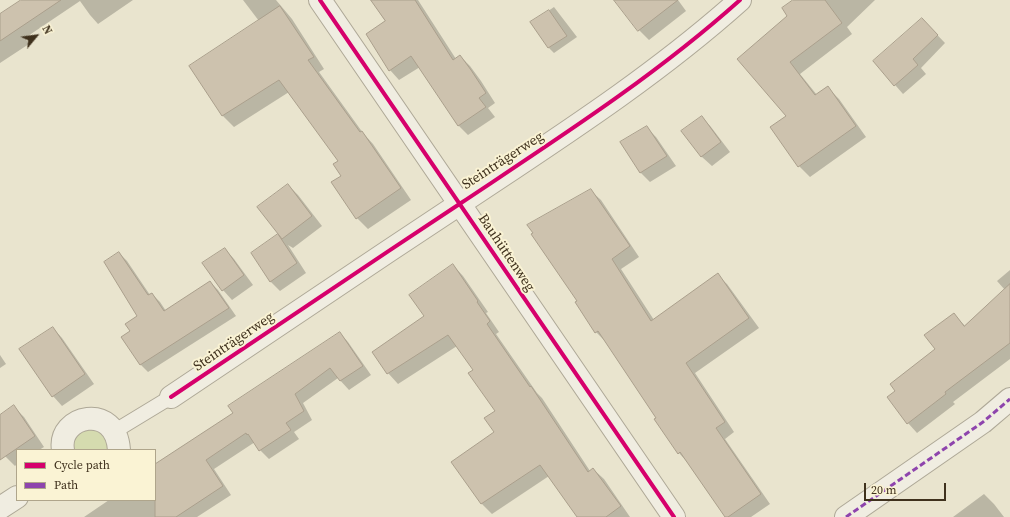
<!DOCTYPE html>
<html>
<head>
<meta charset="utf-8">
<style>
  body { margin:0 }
  #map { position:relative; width:1010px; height:517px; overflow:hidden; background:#e9e4ce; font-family:"Source Serif 4",serif }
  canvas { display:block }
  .legend { position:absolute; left:16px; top:449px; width:140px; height:52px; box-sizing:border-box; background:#faf3d4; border:1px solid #afa58b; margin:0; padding:5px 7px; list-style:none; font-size:12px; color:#3f311d }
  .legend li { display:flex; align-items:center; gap:8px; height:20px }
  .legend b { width:20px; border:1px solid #afa58b }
  .north { position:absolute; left:16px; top:16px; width:40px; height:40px; -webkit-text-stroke:3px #faf3d4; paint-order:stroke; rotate:61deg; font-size:11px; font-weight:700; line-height:16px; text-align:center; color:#3f311d }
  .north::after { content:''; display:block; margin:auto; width:14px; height:18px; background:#3f311d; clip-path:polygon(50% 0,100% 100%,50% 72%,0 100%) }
  .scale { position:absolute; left:864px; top:483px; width:82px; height:18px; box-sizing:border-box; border:2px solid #3f311d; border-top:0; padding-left:5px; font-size:12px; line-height:14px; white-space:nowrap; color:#3f311d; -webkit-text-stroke:3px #faf3d4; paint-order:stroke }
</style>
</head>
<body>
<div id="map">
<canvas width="1010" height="517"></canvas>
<ul class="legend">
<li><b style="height:5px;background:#d6006c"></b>Cycle path</li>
<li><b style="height:5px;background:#8e44ad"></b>Path</li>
</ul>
<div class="north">N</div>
<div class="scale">20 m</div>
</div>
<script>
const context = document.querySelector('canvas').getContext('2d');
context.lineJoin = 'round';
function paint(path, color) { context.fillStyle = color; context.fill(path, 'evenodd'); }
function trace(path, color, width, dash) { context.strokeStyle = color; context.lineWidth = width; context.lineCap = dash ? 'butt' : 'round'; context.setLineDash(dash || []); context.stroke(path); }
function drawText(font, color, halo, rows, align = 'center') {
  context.font = font + ' "Source Serif 4",serif'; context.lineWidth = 4; context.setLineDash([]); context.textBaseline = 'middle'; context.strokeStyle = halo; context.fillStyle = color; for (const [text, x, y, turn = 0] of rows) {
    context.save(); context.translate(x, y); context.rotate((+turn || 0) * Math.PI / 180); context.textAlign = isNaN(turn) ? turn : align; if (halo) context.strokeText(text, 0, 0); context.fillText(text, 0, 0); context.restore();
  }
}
paint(new Path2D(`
  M93,428L106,436L110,450H71C74,433 77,433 93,428Z`), '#d5dbaf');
paint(new Path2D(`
  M21,0H133L98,24L90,15L80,1L25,38L29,44L0,63V15L21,1Z
  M243,0H276L292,19L324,69L319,72L363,133L373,144L411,200L368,229L357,218L342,176L340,161L289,92L234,127L223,116L190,66L259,21Z
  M371,0H418L456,59L460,56L470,66L481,81L495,103L488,108L495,117L468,135L459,126L420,67L399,80L390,70L386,22Z
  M625,0H678L686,11L649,40L639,30L619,5Z
  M795,0H875L847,27L852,34L800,74L817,95L827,87L839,99L866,137L810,177L799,166L787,116L789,16Z
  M554,7L577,37L554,53L549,48L532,22Z
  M922,19L945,43L921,68L926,74L903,94L874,61Z
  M702,117L711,127L730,152L712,166L702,157L683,131Z
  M646,127L656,137L676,166L650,182L640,172Z
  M288,185L298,195L322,226L293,248L288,245L306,273L280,291L270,281L252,253L280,235Z
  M591,191L601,200L639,257L621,269L654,320L717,275L727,284L759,328L695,373L734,432L725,439L770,504L751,517H726L688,463L679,453L658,418L606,342L596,332L578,301Z
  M225,249L234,259L253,285L232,300L223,290Z
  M119,253L127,261L150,295L152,294L160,302L166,311L210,282L218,290L236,316L148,372L140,364L131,332L138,316Z
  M453,265L463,276L488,312L486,313L499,332L496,334L537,393L542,398L590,471L593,469L604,479L630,517H578L549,476L492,514L482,504L452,462L496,433V411L474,370L457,346L398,384L388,373L425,317Z
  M1010,270V359L953,402L955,404L917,433L908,423L888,397L897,391L936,349L954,314L965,326L1005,290L997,281Z
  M53,328L62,338L94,384L62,406L53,396Z
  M340,333L348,342L371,375L349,390L338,378L303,403L312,420L294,432L299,439L269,459L260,450L255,442L214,469L231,495L197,517H84L109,500H155V465L234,413Z
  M0,355L6,364L0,368Z
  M14,407L24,417L44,447L39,450H17V464L15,466L5,456L0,448V416Z
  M984,494L994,504L1004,517H953Z`), '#0003');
const building = new Path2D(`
  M21,0H61L0,41V14Z
  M371,0H415L453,60L460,55L471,70L486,93L479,98L486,107L458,126L411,56L389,71L366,34L385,21Z
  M614,0H678L638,31Z
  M793,0H825L842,23L790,62L815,95L828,86L856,126L798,167L770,127L786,116L737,59L787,16L782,8Z
  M280,6L314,57L308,60L360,132L362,131L401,188L356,219L331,182L341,176L333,164L338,161L279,80L222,116L189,66Z
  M549,10L567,36L548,48L530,22Z
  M922,18L938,35L913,59L918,65L894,86L873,61Z
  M702,116L721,142L701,157L681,131Z
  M647,126L667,156L640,173L620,142Z
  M288,184L312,216L282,239L257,207Z
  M591,189L630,246L612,259L651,321L718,273L749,318L686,363L725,422L716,428L761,494L728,517H725L680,452L678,454L654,419L656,418L598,331L595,333L575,302L577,301L531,234L533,233L527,225Z
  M278,234L297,263L270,282L251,253Z
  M225,248L244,275L222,291L202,263Z
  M119,252L148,295L152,293L164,311L210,281L229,308L140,365L121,337L130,331L125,324L137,316L104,262Z
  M453,264L478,301L477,302L490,321L487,324L530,387L531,386L588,472L593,468L621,506L606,517H577L540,465L481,504L451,462L494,432L484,418L495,411L468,373L473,370L448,335L387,374L372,352L424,316L409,295Z
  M1010,284V343L945,392L946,394L907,424L887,397L895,391L890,384L935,349L924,335L954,313L964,326Z
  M53,327L85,374L52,397L19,349Z
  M340,332L363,366L340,381L330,368L295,394L304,411L286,423L291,430L259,451L248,434L247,435L246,433L206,460L223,486L176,517H155V464L233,413L228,406Z
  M14,405L35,436L0,460V415Z`);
paint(building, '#cdc2ae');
trace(building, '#aa9f8c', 1);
const service = new Path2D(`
  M115,431L171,397`);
const minor = new Path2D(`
  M320,0L674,517
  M171,397C268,332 364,267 461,203C557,139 654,77 740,0
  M63,450C57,415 116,402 119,450
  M0,508L17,497
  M846,517L983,422L1010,399`);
trace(service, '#aea897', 16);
trace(minor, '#aea897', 24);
trace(service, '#f0ede1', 14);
trace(minor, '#f0ede1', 22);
trace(new Path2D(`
  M846,517L983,422L1010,399`), '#8e44ad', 3, [6, 3]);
trace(new Path2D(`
  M320,0L674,517
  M171,397C268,332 364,267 461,203C557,139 654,77 740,0`), '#d6006c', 4);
drawText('14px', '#3f311d', '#faf3d4', [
  ["Steinträgerweg",503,161,-33],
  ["Bauhüttenweg",506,253,56],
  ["Steinträgerweg",234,342,-34]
]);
</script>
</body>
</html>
